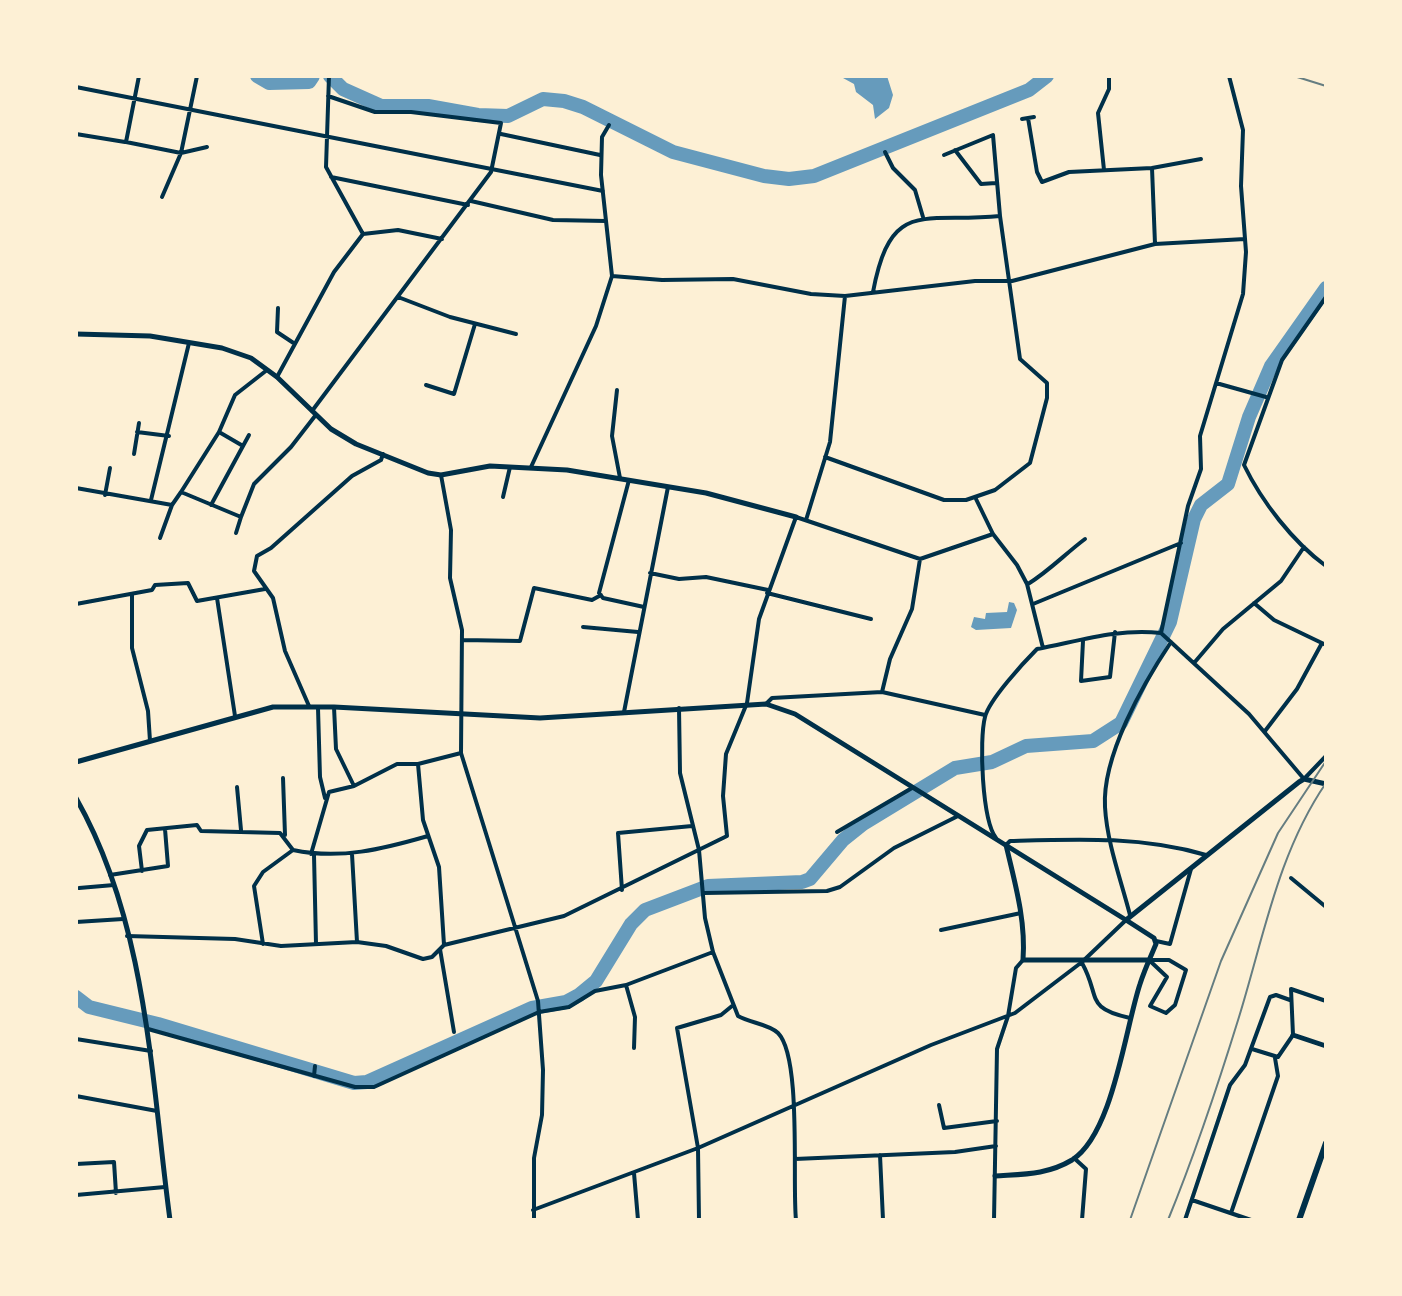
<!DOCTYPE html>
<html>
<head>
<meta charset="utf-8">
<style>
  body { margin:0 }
  #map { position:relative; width:1402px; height:1296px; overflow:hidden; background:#fdf0d5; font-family:"Asap Condensed",sans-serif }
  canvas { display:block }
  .frame { position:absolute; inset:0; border:78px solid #fdf0d5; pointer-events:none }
</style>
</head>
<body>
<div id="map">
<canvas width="1402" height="1296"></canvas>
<div class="frame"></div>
</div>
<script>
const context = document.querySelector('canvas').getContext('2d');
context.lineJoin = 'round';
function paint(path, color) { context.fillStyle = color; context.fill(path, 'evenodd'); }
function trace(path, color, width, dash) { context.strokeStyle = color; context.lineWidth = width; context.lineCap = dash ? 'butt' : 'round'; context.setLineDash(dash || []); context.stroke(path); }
paint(new Path2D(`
  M845,76H887L893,95L889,108L875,119L873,105L856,92L854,84L843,78Z
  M1009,602L1014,603L1017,610L1011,628L976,630L971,627L974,617L985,619L986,613L1007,612Z`), '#669bbc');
trace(new Path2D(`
  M257,76L269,83L309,82L313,76
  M330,76L343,89L381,106H428L478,115L508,116L543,99L564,101L583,107L673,152L764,176L789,179L814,176L1029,90L1047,76
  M76,997L89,1007L158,1024L354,1083L367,1082L532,1008L566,1002L579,995L596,981L631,924L645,910L708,886L802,882L810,879L843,840L863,824L955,768L992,762L1026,746L1093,741L1121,723L1170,622L1194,519L1201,505L1228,484L1249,417L1271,366L1326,288`), '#669bbc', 14);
trace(new Path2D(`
  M139,76L126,142L181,153L207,147
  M329,76L326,167L363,234
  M1325,76H1326
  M76,87L603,191
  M1028,118L1037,172L1042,182L1069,172L1152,168L1155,244
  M1022,119L1034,117
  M76,134L125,142
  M501,134L600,155
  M955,150L981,184L996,183
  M885,152L893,168L915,190L923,217
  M944,155L993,135L1000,216
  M1152,168L1201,159
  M1104,170L1098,113L1109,89V76
  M331,177L468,205
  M162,197L181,153L197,76
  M471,201L553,220L606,221
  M612,276L662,280L733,279L811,294L845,296L975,281H1012L1155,244L1245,239
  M398,297L450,317L516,334
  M1326,297L1282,360L1244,465C1262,502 1293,542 1326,566
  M278,308L277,332L295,344
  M277,377L334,272L363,234L398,230L442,239
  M1216,383L1266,397
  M426,385L454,394L475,324
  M617,390L612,436L620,478
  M312,411L491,172L501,123L411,112H375L328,96
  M137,432L169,436
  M219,432L235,395L267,370
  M243,446L249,435
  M134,454L139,423
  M825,457L944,500H966L995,490L1030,463L1047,398V383L1020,359L1000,216C923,224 891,197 873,292
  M531,467L596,326L612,276L601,175L602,137L609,125
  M441,475L451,530L450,578L462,630L461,753L538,1001L543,1070L542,1115L534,1158V1220
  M629,480L599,593L603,598L644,607
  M76,488L172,505
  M105,495L110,468
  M503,497L510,467
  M976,499L993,534L1017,565L1027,584L1043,648
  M151,500L189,343
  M211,505L243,446L219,432L181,492L241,517L236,533
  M241,517L254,484L291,447L315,416
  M806,520L830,442L845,296
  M160,538L172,505L181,492
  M650,573L679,579L706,577L768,590
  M1028,584C1049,571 1065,554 1085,539
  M767,593L871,619
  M132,595V648L148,711L150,741
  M217,598L235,716
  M1254,603L1274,620L1326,645
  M76,604L152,590L155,585L188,583L197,601L265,589
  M1033,604L1181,543
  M583,627L638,632
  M1161,633L1188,506L1201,469L1200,436L1243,294L1246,252L1241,186L1243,130L1229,76
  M463,640L520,641L534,588L592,600L601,595
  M1083,641L1081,681L1110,677L1115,632
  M1194,663L1223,629L1281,581L1304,547
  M882,692L890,659L912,609L920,559
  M766,704L772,698L882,692L985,715
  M309,706L285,651L273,598L254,571L257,556L271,548L352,476L381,460L383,454
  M334,707L336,749L354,786
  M318,708L320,777L325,798
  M679,708L680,773L699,850L705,918L713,952L738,1016C750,1023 769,1024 778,1033C802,1057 792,1184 796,1220
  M624,712L668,487
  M1265,731L1297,689L1322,643
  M418,764L423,820L439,867L444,945
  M283,778L285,835
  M237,787L241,830
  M837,832L912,788
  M996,838C982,820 979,740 985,717C989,700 1024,662 1037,649C1079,641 1118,628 1161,633L1249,714L1304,779L1326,756
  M1006,845L1010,841C1077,839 1141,836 1206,855
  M311,854L329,792L354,786L397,764H418L461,753
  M352,854L357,942
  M314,855L316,944
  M142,871L139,846L147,830L197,825L201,831L280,833L293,850
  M110,875L168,866L165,829
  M1291,878L1326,907
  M79,888L114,885
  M622,890L618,833L692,826
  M704,893L827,891L840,887L894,848L958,816
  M1130,915C1121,880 1107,843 1105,807C1102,756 1143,684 1171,642
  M76,922L123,919
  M941,930L1021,913
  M127,936L235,939L281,946L357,942L386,946L423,959L432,957L444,945L564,916L727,836L723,796L726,754L747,703L759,619L796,517L920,559L993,534
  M1156,941L1170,944L1191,869
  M263,944L254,886L263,872L293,850C340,860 383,849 428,836
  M440,949L454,1032
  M1149,960H1169L1186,970L1175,1005L1166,1013L1150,1006L1167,977Z
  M1082,963C1101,997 1084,1008 1130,1018
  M626,985L635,1017L634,1048
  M148,1029L355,1087H374L539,1012L569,1007L595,991L626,985L713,952
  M76,1039L151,1051
  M1252,1049L1278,1057L1293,1035L1291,989L1326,1001
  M314,1076L315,1066
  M76,1096L157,1111
  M939,1105L944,1128L997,1121
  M880,1155L883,1220
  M1074,1158L1086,1169L1082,1220
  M795,1159L955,1152L996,1146
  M76,1164L114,1162L116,1193
  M634,1173L638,1220
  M76,1195L165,1187
  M1192,1200L1251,1220
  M533,1210L698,1148L931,1045L1015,1013L1082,962L1126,920
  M1231,1213L1278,1076L1275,1058
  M699,1220L698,1148L677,1028L721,1015L732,1006
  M994,1220L997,1049L1008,1016L1016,968L1023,960
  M1185,1220L1230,1085L1245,1065L1270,997L1276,995L1290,1000`), '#003049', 4);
trace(new Path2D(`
  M76,334L150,336L222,348L251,358L277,377L331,429L356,444L428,473L441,475L490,466L567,470L706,493L796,517
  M76,798C148,925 151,1079 170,1220
  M1006,845C1015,883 1026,921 1023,960H1148
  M1293,1035L1326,1046
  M995,1176C1023,1174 1047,1175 1072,1160C1113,1134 1125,1029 1140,984C1144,971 1150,958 1156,944L1154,938L1126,920`), '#003049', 5);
trace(new Path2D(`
  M76,762L273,707H334L540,718L766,704L795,714L1126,920L1299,782L1304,779L1326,784`), '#003049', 5);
trace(new Path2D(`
  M1299,1220L1326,1143`), '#003049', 6);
trace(new Path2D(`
  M1294,76L1326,86
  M1130,1220L1221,961L1278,833L1326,761
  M1168,1220C1195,1154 1218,1085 1239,1017C1264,936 1278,853 1326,783`), '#657d81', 2);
</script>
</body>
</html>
